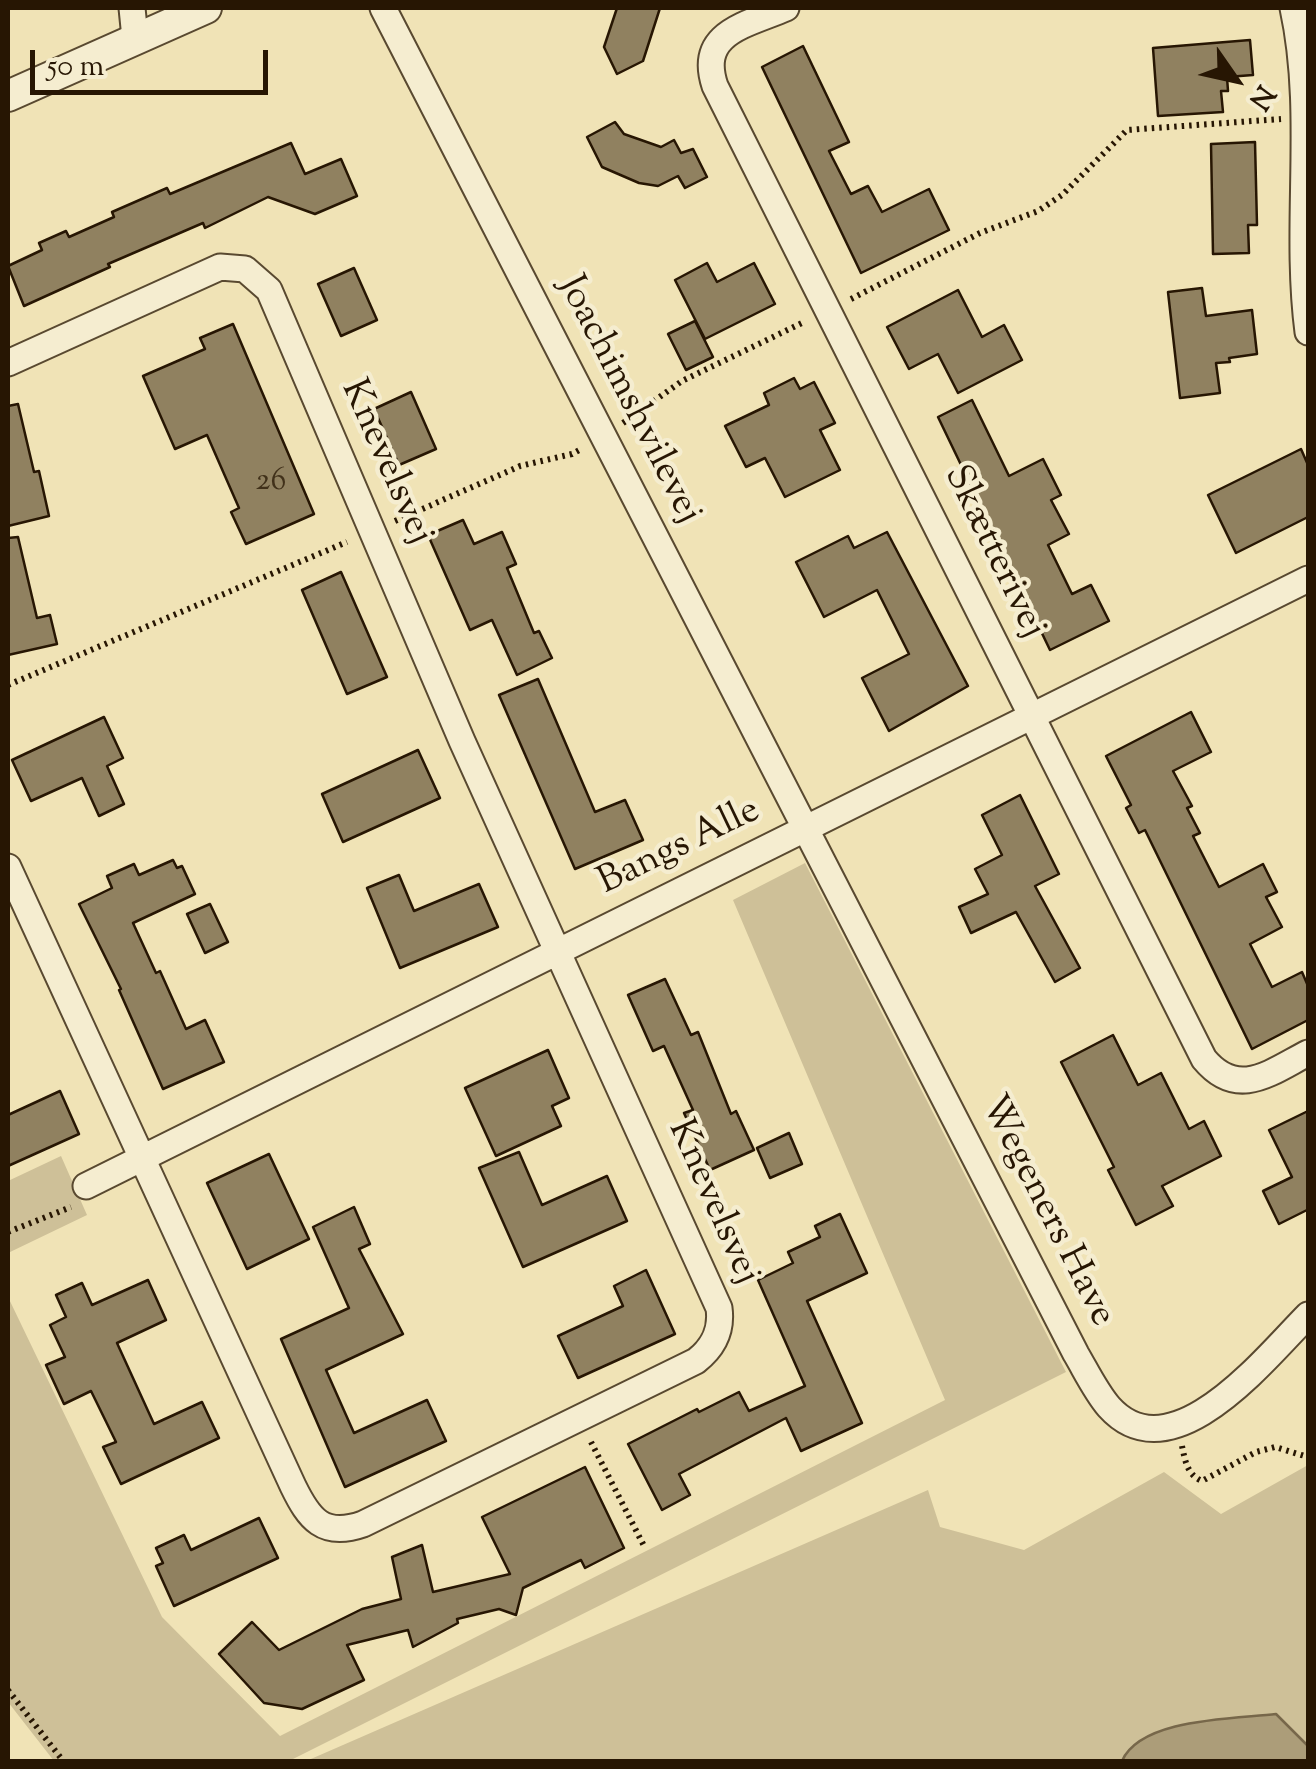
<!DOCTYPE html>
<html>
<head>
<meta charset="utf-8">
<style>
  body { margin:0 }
  #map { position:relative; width:1316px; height:1769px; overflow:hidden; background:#f0e3b6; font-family:"Sorts Mill Goudy",serif }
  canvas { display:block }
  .frame { position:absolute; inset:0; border:10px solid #271603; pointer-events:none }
  .north { position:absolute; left:1186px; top:30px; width:100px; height:100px; -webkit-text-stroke:8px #f5edd0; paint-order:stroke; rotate:124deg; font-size:28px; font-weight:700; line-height:40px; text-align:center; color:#271603 }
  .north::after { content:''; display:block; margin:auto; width:35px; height:45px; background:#271603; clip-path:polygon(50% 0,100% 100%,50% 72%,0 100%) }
  .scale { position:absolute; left:30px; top:50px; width:238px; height:45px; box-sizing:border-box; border:5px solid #271603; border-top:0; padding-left:12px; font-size:30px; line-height:35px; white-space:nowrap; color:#271603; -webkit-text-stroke:8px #f5edd0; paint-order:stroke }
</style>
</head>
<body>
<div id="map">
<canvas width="1316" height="1769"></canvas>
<div class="frame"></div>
<div class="north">N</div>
<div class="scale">50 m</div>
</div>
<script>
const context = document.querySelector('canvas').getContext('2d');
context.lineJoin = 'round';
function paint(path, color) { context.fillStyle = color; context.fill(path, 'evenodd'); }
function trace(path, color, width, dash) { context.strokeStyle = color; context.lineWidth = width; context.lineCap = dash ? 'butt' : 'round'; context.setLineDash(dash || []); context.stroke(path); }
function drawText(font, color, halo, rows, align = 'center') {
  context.font = font + ' "Sorts Mill Goudy",serif'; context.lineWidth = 9; context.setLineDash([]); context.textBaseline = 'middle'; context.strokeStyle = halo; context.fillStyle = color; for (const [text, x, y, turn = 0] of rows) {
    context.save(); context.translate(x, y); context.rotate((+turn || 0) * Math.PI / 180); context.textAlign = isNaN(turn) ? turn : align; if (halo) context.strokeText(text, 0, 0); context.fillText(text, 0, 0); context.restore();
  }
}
paint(new Path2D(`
  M805,863L1066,1372L289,1761H54L8,1702V1297L162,1617L280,1736L945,1400L733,900Z
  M61,1156L87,1215L8,1253V1181Z
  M1308,1465V1761L304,1762L928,1490L940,1527L1024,1550L1164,1472L1221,1514Z`), '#cec098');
const water = new Path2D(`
  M1276,1714L1308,1746V1761H1122C1141,1718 1234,1719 1276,1714Z`);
paint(water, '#ac9d79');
trace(water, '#77674a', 2.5);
const building = new Path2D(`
  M617,8H660L643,61L617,74L604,47Z
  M1250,40L1253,75L1227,77L1228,91H1221L1223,112L1158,116L1153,48Z
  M803,46L849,142L829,151L851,194L868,186L882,212L929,189L949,230L861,273L762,67Z
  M615,122L624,134L661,147L674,140L681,153L693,149L707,177L685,188L678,176L658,186L639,183L602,167L587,137Z
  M1255,142L1257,225H1248L1249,253L1213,254L1211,144Z
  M291,143L305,174L341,159L357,196L315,214L268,197L205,228L203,223L108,264L110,267L24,306L8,266L42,250L39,243L66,231L69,237L114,217L112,212L167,188L170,194Z
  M707,263L717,282L754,263L775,304L705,339L675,280Z
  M354,268L377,320L341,336L318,284Z
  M1202,288L1206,316L1252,310L1257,354L1229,358L1230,362L1216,363L1220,393L1180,398L1168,292Z
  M958,290L982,337L1004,325L1022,360L958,393L938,354L909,369L887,327Z
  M695,321L713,357L686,370L668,334Z
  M233,324L314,514L246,544L231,512L239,508L207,435L175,449L143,376L205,349L200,338Z
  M794,378L800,389L814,382L835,423L820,430L840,470L785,497L765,458L746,467L725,426L769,405L764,393Z
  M411,392L436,449L399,465L374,409Z
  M972,400L1009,476L1043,459L1061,495L1051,500L1069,534L1048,545L1072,594L1091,585L1109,621L1050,650L938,417Z
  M18,404L34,472L39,471L49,516L8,526V406Z
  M1301,449L1308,465V517L1236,553L1208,495Z
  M463,520L474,544L502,532L516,564L507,568L534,633L539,631L552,658L517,675L492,620L470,630L428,535Z
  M887,532L968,686L889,731L862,678L909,654L877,590L824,617L796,562L848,536L854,548Z
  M18,537L37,618L50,615L57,644L8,655V538Z
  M341,572L387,677L347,694L302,590Z
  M538,679L595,812L625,800L643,840L575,869L499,695Z
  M1191,712L1211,752L1173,771L1192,806L1187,808L1200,833L1193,836L1219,887L1263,864L1277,892L1266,897L1282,927L1250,944L1272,987L1302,972L1308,986V1020L1252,1049L1145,830L1139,833L1126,808L1131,805L1106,756Z
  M104,717L123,758L107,766L124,804L99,816L82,778L31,801L12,760Z
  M418,750L440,798L343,842L322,794Z
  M1020,795L1059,874L1035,886L1080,968L1055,982L1016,912L971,933L959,907L988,894L975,869L1002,855L982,815Z
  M173,860L177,868L182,866L195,894L133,923L156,973L160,971L186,1029L205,1020L224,1062L163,1089L119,990L121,989L79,904L112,888L107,876L134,864L139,875Z
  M399,875L414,911L479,884L498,927L400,968L367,888Z
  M210,904L228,942L205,953L187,914Z
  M665,979L691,1035L698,1032L731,1114L736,1111L754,1150L710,1170L684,1113L693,1110L664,1046L653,1051L628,995Z
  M1113,1035L1138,1085L1161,1073L1189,1129L1204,1121L1221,1156L1162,1186L1173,1206L1136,1225L1108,1170L1114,1167L1061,1062Z
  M548,1050L569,1098L552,1106L561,1126L496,1156L465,1088Z
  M60,1091L79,1134L8,1166V1115Z
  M1308,1111V1213L1307,1210L1279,1224L1263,1191L1292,1177L1269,1130Z
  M789,1133L802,1164L770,1178L757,1148Z
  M519,1152L542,1205L607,1176L627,1221L523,1267L479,1168Z
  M269,1154L309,1239L247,1269L207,1183Z
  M354,1207L370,1244L359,1249L403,1334L326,1370L354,1433L427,1400L446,1441L345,1487L281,1339L349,1308L313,1227Z
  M840,1214L867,1273L807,1301L862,1423L801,1451L786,1418L679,1474L690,1495L662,1510L628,1444L697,1409L699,1412L739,1392L749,1411L805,1386L758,1280L793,1263L788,1252L820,1237L815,1226Z
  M646,1270L675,1334L578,1378L558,1336L623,1306L614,1286Z
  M148,1280L166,1320L117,1343L154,1424L202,1402L219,1438L121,1484L103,1447L116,1442L91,1391L64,1404L46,1365L65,1357L50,1325L66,1317L56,1295L82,1283L92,1305Z
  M585,1467L624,1548L585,1568L581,1560L523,1588L516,1615L499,1609L457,1619L458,1623L413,1647L408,1630L347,1645L364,1680L302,1709L264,1703L219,1654L252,1622L279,1650L362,1609L401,1599L392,1557L422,1545L433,1592L510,1574L482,1517Z
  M259,1518L278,1558L174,1606L156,1566L163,1563L156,1548L184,1535L191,1550Z`);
paint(building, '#908160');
trace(building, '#271603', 2.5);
const minor = new Path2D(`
  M132,8L135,38
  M383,8L1076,1354C1086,1371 1096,1392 1109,1407C1172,1477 1266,1357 1308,1315
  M786,8C747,25 697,32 715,86L1204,1059C1238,1100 1271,1072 1308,1053
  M1293,8C1316,113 1294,225 1308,332
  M8,363L220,267L245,269L269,290L462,741L719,1308C722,1330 714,1347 696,1361L363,1524C323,1538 309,1519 293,1486L8,867
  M86,1186L1308,579`);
const tertiary = new Path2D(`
  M8,96L206,8`);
trace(minor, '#594930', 29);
trace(tertiary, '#594930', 34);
trace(new Path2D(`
  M851,299L980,233L1038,211L1062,195L1127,130L1281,119
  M623,423L682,381L804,322
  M395,521L520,466L572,454L583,448
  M8,685L347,542
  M8,1232L71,1207
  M591,1442L644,1546
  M1182,1446C1185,1460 1187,1475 1202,1481L1256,1452L1275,1447L1308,1457
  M8,1690L64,1762`), '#271603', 6, [2.5, 5]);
trace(minor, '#f5edd0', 25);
trace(tertiary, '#f5edd0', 30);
drawText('32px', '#41311a', null, [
  ["26",271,484]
]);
drawText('38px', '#271603', '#f5edd0', [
  ["Joachimshvilevej",627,401,63],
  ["Knevelsvej",384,463,66],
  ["Skætterivej",992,553,64],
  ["Bangs Alle",680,849,-26],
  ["Knevelsvej",711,1203,66],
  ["Wegeners Have",1045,1212,63]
]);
</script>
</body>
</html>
